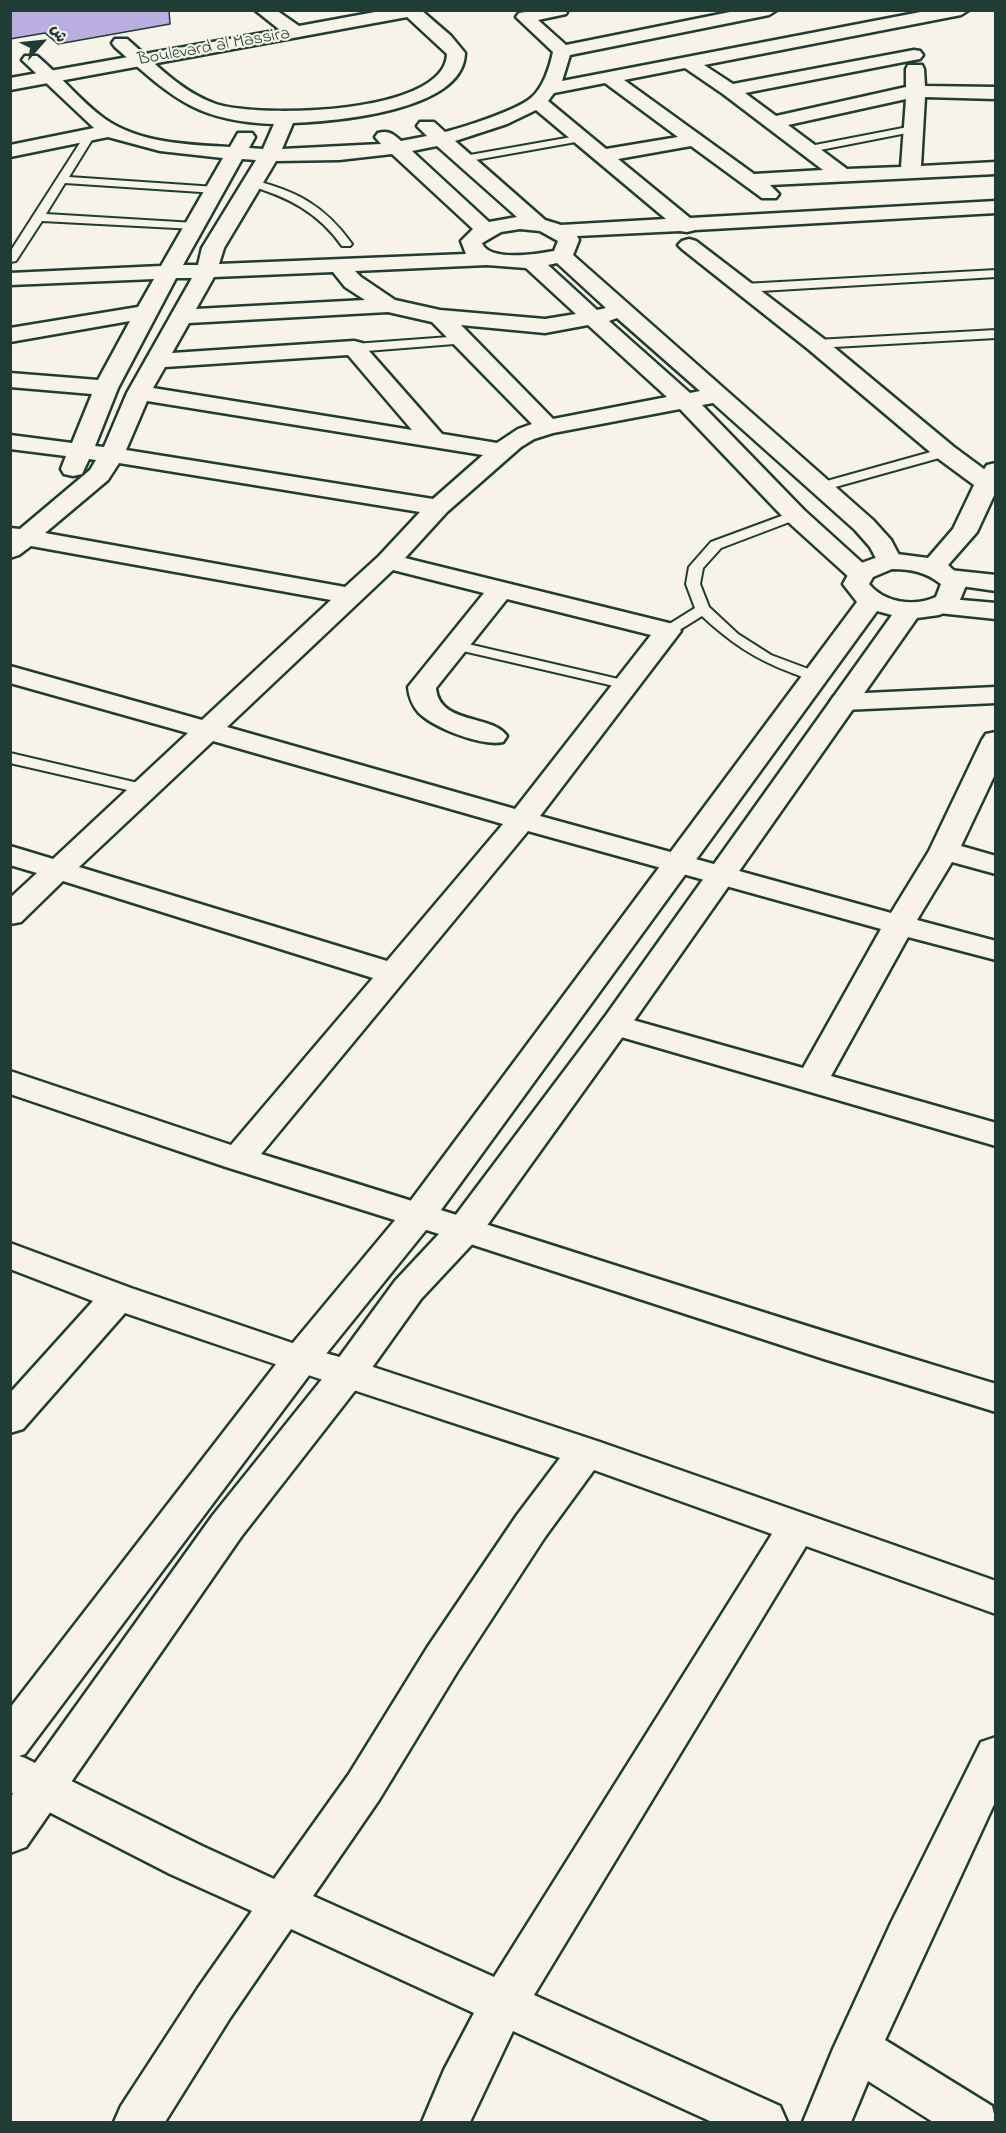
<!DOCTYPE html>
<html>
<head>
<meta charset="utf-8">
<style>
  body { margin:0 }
  #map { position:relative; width:1006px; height:2133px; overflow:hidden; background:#f7f3e8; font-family:"Indie Flower","Playpen Sans Arabic",sans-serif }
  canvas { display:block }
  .frame { position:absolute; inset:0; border:12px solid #1f3d34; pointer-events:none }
  .north { position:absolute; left:12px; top:12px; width:60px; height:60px; -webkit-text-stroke:4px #f7f3e8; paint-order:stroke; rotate:63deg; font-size:16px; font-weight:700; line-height:24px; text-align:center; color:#1f3d34 }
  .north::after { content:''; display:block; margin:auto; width:21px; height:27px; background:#1f3d34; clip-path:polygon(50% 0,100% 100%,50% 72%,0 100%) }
</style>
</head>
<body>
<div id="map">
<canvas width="1006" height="2133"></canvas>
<div class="frame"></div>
<div class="north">ش</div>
</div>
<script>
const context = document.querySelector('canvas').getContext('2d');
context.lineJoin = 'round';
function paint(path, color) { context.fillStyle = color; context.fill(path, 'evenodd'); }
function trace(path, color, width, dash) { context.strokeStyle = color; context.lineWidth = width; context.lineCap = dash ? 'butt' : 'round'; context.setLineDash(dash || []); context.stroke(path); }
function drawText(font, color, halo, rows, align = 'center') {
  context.font = font + ' "Indie Flower",sans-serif'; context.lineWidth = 4.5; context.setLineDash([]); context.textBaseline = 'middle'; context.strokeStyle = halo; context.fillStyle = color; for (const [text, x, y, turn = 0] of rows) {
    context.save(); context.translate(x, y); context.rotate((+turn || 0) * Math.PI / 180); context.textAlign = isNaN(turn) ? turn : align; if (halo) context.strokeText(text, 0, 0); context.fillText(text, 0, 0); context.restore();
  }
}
const building = new Path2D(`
  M10,10H169L170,24L58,44L45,33L10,39Z`);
paint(building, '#b9aedf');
trace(building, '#1f3d34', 1.5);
const lane = new Path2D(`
  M913,126L917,127V131L810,152L805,149L810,146Z
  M90,132L95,135L69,177L216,187L222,190L216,193L65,183L46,214L195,223L201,226L195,229L42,221L16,261L10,262V252L85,135Z
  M583,135L588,138L587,140L464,162L459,159L464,156Z
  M252,180C297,191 325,206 352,244L350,246H342C318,212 288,197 248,185L247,183Z
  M996,270V277L744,292L738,288L744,284Z
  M996,330V338L816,348L810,344L816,340Z
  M463,336L469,340L467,343L354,352L348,348L354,344Z
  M945,448L952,452L950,455L821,491L814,487L816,484Z
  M795,511L802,515L800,518L721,548L703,568L700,584L709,607L738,634L771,655L819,673L821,676L819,679C810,681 801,676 792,673C755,659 731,643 702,616L673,634H663L661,631L663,628L695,608L686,584L689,567L711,542Z
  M455,641L627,681L634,685L627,689L450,648L448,645L450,642Z
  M10,753L151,786L153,789L145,794L10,763Z`);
const street = new Path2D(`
  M404,10H421L451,36L465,53C464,111 336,121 293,123L282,149L381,144L375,137L378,133C389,130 393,134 401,141L427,136L417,126L420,122H434L445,132C465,127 517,110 531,98C543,88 550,67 553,52L516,17L519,13L525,12L568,10L566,14L538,20L566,45L740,10H777L769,15L570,55L562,81L931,10H969L961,15L704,65L733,84L914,50L920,51L923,55L920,59L914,60L745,93L776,116L906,87V69L908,65H922L924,69L925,86L996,87V99L925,97L921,166L996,162V174L770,185L779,194L776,198H762L691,146L618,159L690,218L996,201V213L695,230L687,232L680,231L577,236L579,240L573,255L873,520L891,540L902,561L898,566L889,569L880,566L870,547L855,530L713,403L702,405L804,510L868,568L872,573L868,578L859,581L850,578L786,520L680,409L553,433L534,439L521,447L447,512L405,558L677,625L681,631L540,816L891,913L929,851L982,740L986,734L996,732V772L961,846L996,856V874L952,862L917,920L996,941V960L908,937L831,1076L996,1123V1146L604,1032L599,1025L604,1018L615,1015L803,1068L881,929L528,831L261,1154C506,1229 750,1310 996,1384V1412L824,1359L452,1238L226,1167L10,1094V1071L231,1145L373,978L63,881L21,922L10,924V898L37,873L10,865V846L53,859L188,733L10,683V666L202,720L331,600L31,546L19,555L10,558V528L20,529L90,470L96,460L89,459L82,474L73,476L64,474L61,469L66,456L10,449V435L72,443L92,394L10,387V373L98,380L130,321L10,342V328L138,307L154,279L10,285V273L161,266L223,158L160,151L108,137L10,157V145L94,128L22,60L25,56H37C61,76 80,101 105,119C139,143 189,145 230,147L238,133H252L255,137L249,148L263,149L274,124C194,121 171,96 115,47L112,43L115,39H127C155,63 181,92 216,104C259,118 445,115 447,54L406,16ZM685,68L723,94L823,170L754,174L624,80ZM605,83L678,137L606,149L548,101L554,93ZM906,99L901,167L847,169L788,125ZM536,110L666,219L561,225L545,220L455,141L507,124ZM437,146L517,217L489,222L412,151ZM392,154L473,229L461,241L466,254L219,264L224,248L276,161L339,160ZM242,159L256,160L202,248L198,265H183ZM520,229L540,231L558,241L554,251C538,254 489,262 482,243L501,232ZM557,263L606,308L597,310L548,265ZM487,265L526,268L576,314L545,319L440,310L395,300L361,277L355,271ZM333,272L345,287L365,300L196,309L214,277ZM176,278H192L127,393L104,447L95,446L118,388ZM388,312L432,322L532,424L518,429L497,443L442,434L362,343L354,341L172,353L189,323ZM617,318L700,391L690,393L609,321ZM461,325L545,333L588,325L667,397L553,419ZM348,355L412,430L153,388L165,367ZM147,401L483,455L433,499L126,450ZM119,463L420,512L379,556L345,587L45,533L108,480ZM393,570L484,593L408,687C409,697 412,705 419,713C434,728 483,747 503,742L507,736C492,714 439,725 436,688L507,599L651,635L515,809L227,727ZM213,741L503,824L387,961L79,867Z
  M689,239L696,241L824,339L954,447L996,478V488L987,490L978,488L936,457L808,349L682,249L678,245L682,241Z
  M949,570L996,575V591L940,583L936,578L940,573Z
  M938,598L996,603V619L929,612L925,606L929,600Z
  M996,687V703L844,710L834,708L830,702L834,696L844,694Z
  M10,1243L131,1288L307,1348L361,1363L600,1442L996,1581V1614L806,1546L534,1995L780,2106L787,2122H712L513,2031L470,2122H422L444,2070L474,2013L291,1929L230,2018L165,2122H114L121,2106L198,1988L252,1911L170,1874L10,1792V1753L25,1758L202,1846L274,1879L349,1774L427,1648L517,1515L560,1458C415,1410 269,1363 125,1313L23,1429L10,1433V1393L93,1301L10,1269ZM594,1470L772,1534L494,1977L313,1896L379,1800L457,1672L545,1537Z
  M996,1737V1800L885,2040L992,2106L996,2122H933L868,2081L851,2122H803L833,2049L891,1923L981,1742Z`);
const secondary = new Path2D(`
  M255,10H276L299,26L386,10H426L418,15L10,90V78L280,30Z
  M996,463V491L977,532L948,565L967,583L957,607L939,615L917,618L626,1032L478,1238L421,1299L361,1383L241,1537L26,1847L10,1853V1798L213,1515L335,1363L395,1281L452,1220L604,1018L892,615L877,611L430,1225L313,1370L25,1754L10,1759V1708L287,1350L406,1207L857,602L843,584L853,566L889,553L928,558L953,529L975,483L987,465ZM892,569C911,569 926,572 941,584L936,597C915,607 884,603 869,584L873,577Z`);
trace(lane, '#1f3d34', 4);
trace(street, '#1f3d34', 5);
trace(secondary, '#1f3d34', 5);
paint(lane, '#f7f3e8');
paint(street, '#f7f3e8');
paint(secondary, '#f7f3e8');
drawText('18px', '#1f3d34', '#f7f3e8', [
  ["Boulevard al Massira",214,48,-10]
]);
</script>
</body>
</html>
